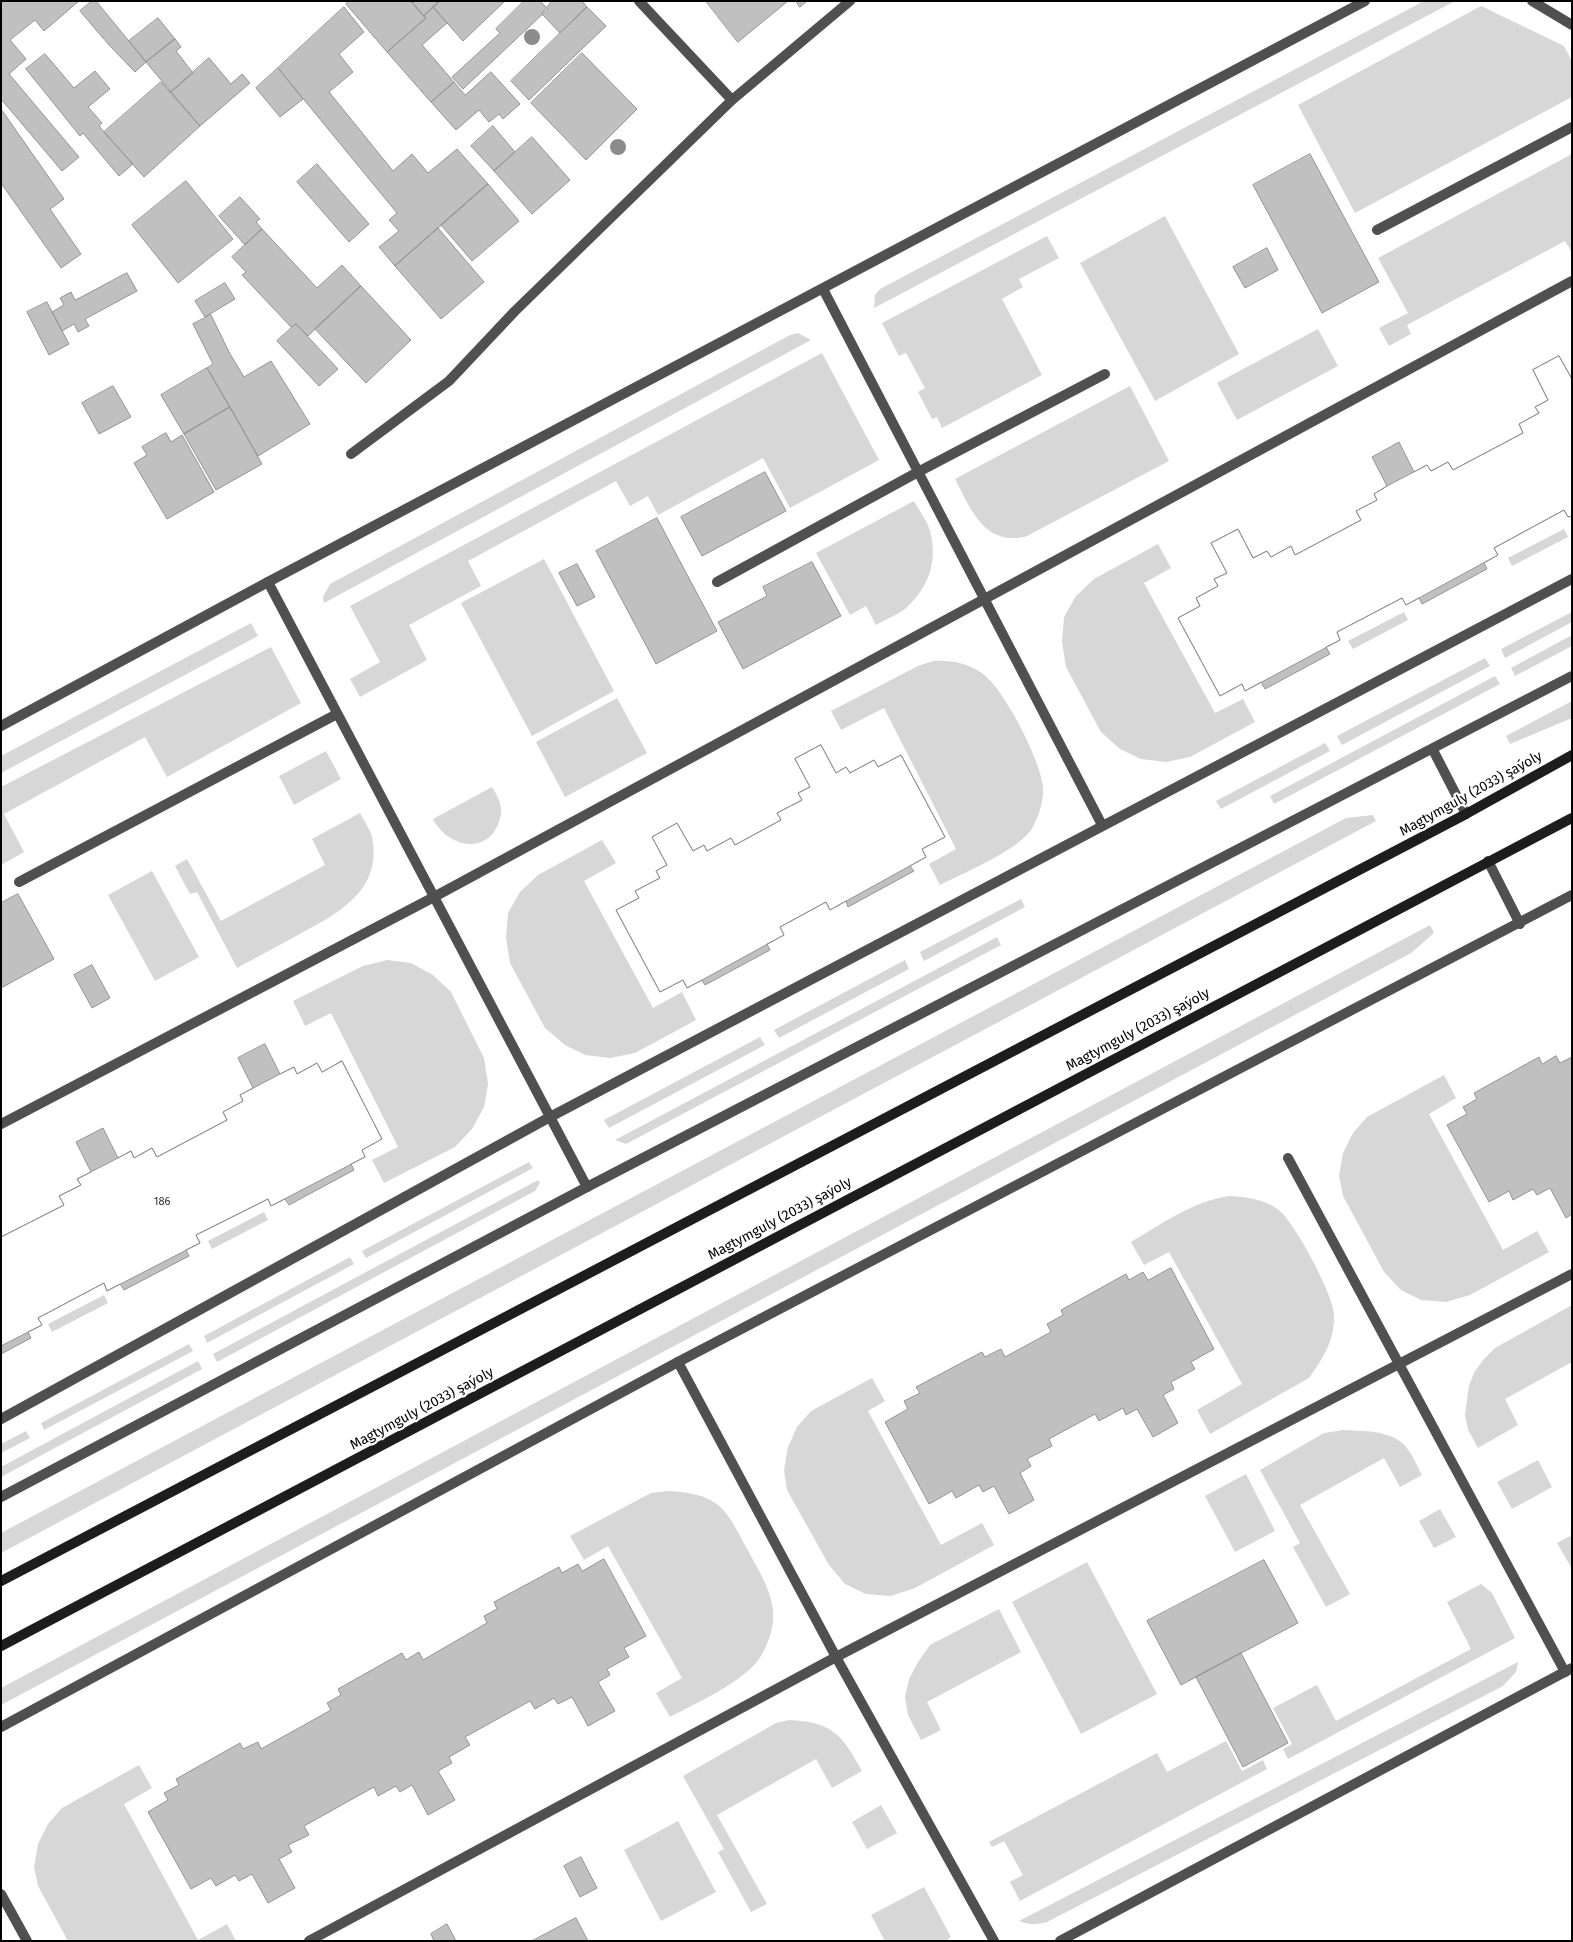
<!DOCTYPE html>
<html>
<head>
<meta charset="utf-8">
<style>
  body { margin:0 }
  #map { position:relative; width:1573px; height:1942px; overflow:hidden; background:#fff; font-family:"Fira Sans",sans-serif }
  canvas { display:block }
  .frame { position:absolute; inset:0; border:2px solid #000; pointer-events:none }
</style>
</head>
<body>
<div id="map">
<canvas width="1573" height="1942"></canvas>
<div class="frame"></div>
</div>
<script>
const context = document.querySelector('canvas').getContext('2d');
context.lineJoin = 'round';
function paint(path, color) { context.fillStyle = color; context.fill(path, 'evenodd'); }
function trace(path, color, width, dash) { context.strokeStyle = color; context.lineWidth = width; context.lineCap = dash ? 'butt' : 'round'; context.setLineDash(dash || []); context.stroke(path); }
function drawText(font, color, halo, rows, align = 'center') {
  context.font = font + ' "Fira Sans",sans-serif'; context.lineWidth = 4.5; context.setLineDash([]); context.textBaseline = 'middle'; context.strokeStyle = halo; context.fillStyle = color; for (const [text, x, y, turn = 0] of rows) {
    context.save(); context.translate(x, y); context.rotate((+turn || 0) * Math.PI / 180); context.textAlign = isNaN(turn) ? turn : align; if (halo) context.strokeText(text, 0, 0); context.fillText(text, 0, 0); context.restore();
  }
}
paint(new Path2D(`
  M1424,1H1455L874,308L875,295L880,289Z
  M1481,6L1564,46L1572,61V97L1355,213L1298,105Z
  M1572,154V253L1565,241L1407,325L1411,334L1389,346L1379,328L1408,313L1378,258Z
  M1165,216L1239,354L1155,401L1080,263Z
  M1047,236L1059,258L1019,279L1023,287L1002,299L1042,375L942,428L937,417L932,419L918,392L925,388L906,353L899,356L882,323Z
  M1318,329L1338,366L1237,420L1217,383Z
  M798,333L811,340L324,603L323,597L330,584L790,335Z
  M822,353L879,460L790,508L763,458L658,515L648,496L630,506L616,481L468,561L481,586L409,625L427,660L360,697L350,679L380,662L350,606Z
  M1130,386L1169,461L1025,537C983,545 971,509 955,479Z
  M914,501C919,510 927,521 930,531C938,561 929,587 906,608C898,615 886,619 876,625L866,606L850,615L816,553Z
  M1564,529L1568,537L1512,566L1508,558Z
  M1158,544L1171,568L1144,583L1215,713L1243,699L1255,722L1190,757L1166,762L1141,759L1120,749L1101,732L1066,667L1062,642L1064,617L1076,596L1094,579Z
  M544,559L614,691L532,736L461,603Z
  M1404,612L1408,620L1353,649L1348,641Z
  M1572,612V622L1505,658L1501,649Z
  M251,623L258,636L1,773V756Z
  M1572,635V646L1515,676L1511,668Z
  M271,647L301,703L167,777L145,737L4,814L24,852L1,865V787Z
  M1485,658L1490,666L1342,745L1337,736Z
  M933,661C951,660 968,663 983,674C1004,689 1041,761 1043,787C1044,800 1039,815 1033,827C1020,850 965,872 940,885L929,864L956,849L884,708L841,730L831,711L918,666Z
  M1495,676L1500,684L1274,804L1270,796Z
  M617,698L647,753L565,797L536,742Z
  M1572,701V718L1510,744L1506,736Z
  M1325,743L1330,751L1221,809L1216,801Z
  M326,751L341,779L294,805L279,776Z
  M492,787C496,793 500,801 501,808C502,814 499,822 497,827C481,857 445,843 433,819Z
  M360,813C364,821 370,829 372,837C383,891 337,914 298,935C278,946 257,957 237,968L197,892L190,894L175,866L187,859L221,921L325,865L312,839Z
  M1373,815L1376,821L1,1553V1533L1346,818Z
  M602,840L616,863L584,881L653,1008L682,992L696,1020L635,1053L610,1058L585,1055L565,1045L545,1028L510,963L506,938L508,913L520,892L538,875Z
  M152,871L199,957L155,981L108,895Z
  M1021,899L1025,907L924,961L920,952Z
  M1430,925L1434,933L1411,953L1,1705V1688Z
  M997,937L1001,945L626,1144L615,1140Z
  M387,960L411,963L433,975L451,992L484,1058L488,1084L484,1107L472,1129L455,1147L384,1183L372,1160L398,1147L331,1013L305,1026L293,1001L363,966Z
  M905,960L909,969L779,1038L774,1030Z
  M760,1037L765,1045L609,1128L604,1120Z
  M1444,1075L1456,1098L1429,1114L1503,1250L1537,1231L1549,1252L1470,1295L1446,1302L1421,1300L1401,1290L1384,1272L1343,1196L1339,1176L1343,1153L1353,1133L1367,1117Z
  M529,1162L533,1168L366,1258L362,1251Z
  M538,1180L540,1183L535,1191L217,1362L213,1354Z
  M1229,1196C1246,1197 1266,1199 1280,1211C1295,1224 1334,1295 1334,1315C1335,1339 1323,1359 1309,1378L1210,1434L1197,1410L1242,1384L1169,1252L1144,1265L1131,1242C1162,1224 1193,1201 1229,1196Z
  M264,1212L268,1220L212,1249L208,1241Z
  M350,1257L354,1264L207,1343L204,1336Z
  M104,1295L108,1303L52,1332L48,1324Z
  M1572,1305V1362L1505,1399L1518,1425L1478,1448L1468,1430L1465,1415L1469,1385L1475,1371L1484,1359L1495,1348Z
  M189,1344L193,1351L44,1430L41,1423Z
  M198,1361L202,1369L1,1477V1467Z
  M872,1378L885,1401L868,1411L941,1545L982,1523L994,1545L915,1588L891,1596L866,1594L845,1584L829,1565L787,1490L784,1470L788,1447L797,1427L811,1411Z
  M1343,1430C1362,1431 1393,1430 1406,1447C1413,1455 1417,1466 1422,1475L1400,1487L1384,1458L1300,1505L1350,1594L1326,1607L1293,1547L1300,1543L1260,1470L1324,1433Z
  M26,1431L30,1438L1,1453V1444Z
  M1538,1460L1552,1487L1512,1509L1497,1482Z
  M1246,1474L1275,1531L1235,1552L1205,1496Z
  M668,1491C685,1492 706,1494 719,1506C731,1516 738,1533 746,1547C767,1586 787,1612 761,1656C746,1681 696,1703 670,1717L656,1693L682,1678L608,1546L584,1560L570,1536L651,1493Z
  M1440,1509L1456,1537L1434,1548L1419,1521Z
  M1572,1535V1569L1557,1543Z
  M1087,1562L1157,1694L1081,1734L1012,1602Z
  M1481,1584L1492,1593L1515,1638L1288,1759L1283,1749L1292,1744L1273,1708L1317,1685L1336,1721L1471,1649L1447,1602Z
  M999,1609L1021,1652L927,1702L941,1730L921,1740L908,1715L905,1697L909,1679L918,1662L930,1645Z
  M1518,1662L1516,1672L1503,1686L1047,1922C1037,1925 1029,1925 1019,1921Z
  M789,1720C833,1722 842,1735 862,1771L832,1788L816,1759L717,1815L767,1904L751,1912L718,1852L724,1849L683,1776L776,1723Z
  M1226,1741L1242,1771L1263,1760L1267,1769L1020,1901L1010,1882L1023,1875L1004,1841L992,1847L989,1842L1157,1753L1167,1772Z
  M139,1765L152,1788L124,1804L198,1940L227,1924L236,1941H68L38,1886L34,1867L38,1844L48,1824L62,1808Z
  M881,1805L897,1833L867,1849L852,1822Z
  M678,1821L716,1892L661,1921L624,1850Z
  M924,1887L951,1937L945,1941H885L871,1915Z`), '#d7d7d7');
const building = new Path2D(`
  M1,1H79L44,31L35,20L10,40L26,59L9,74L79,157L62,171L1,99Z
  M92,1H96L146,62L135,72L109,45L80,11Z
  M349,1H411L426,18L387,52L346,4Z
  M411,1H440L424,16Z
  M440,1H505L463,41L433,7Z
  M524,1H540L548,9L463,89L452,77L500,33L496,29Z
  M552,1H582L587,7L560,33L542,14Z
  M706,1H788L738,42Z
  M796,1H807L800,7Z
  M344,7L364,32L339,54L353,72L329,92L393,171L412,154L428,173L457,149L488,184L395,266L379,247L399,231L389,220L397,213L278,68Z
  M433,7L447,23L422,45L454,82L431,102L387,52L426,18L424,16Z
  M587,7L606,26L529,100L511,81Z
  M158,18L175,39L146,62L129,41Z
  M175,39L181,47L176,51L193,73L171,92L146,62Z
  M582,53L637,109L586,160L531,103Z
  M45,54L74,88L95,71L110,89L88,107L102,123L99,126L104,132L133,164L119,176L83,133L80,136L26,69Z
  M209,58L231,84L242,74L250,83L200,126L171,92Z
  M278,68L303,99L280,117L256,88Z
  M491,72L520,104L503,119L499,114L489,122L479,110L456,130L431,102L454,82L465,95Z
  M161,82L200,126L144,177L104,132Z
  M1,109L64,199L50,209L81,254L61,268L1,183Z
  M493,126L515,152L494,171L471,146Z
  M532,137L570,180L532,214L494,171Z
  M1310,154L1379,282L1322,313L1253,185Z
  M317,164L369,224L349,242L297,182Z
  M186,181L233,239L178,283L132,225Z
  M488,184L519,221L472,261L441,225Z
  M240,197L260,219L256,222L262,229L245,245L219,216Z
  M438,228L484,282L441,319L395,266Z
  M262,229L317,288L342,265L361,286L308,336L296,324L291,327L242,275L246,272L232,257Z
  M1267,248L1278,270L1245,288L1233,267Z
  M127,273L137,291L85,319L89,326L78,332L74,324L62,331L52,312L64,305L60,298L71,292L75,300Z
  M225,283L235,299L205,317L195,301Z
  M361,286L411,340L366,383L315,329Z
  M47,302L69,344L49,355L27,312Z
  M211,315L230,354L244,377L271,361L310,424L258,456L207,368L213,364L193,324Z
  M296,324L338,369L319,386L277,341Z
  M1559,356L1572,379V516L1568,517L1564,510L1494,548L1498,555L1406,605L1402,598L1337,632L1340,640L1245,691L1242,684L1220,696L1178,618L1200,606L1196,598L1218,586L1214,579L1227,573L1211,543L1238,529L1253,558L1267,551L1271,557L1291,546L1295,555L1361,520L1356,511L1377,500L1374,494L1387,486L1427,465L1431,471L1448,462L1453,470L1523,433L1519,424L1539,413L1535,407L1548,400L1533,370Z
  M1559,356L1572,379V516L1568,517L1564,510L1494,548L1498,555L1484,563L1487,569L1422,604L1419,598L1406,605L1402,598L1337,632L1340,640L1326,647L1330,654L1265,689L1261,682L1245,691L1242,684L1220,696L1178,618L1200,606L1196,598L1218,586L1214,579L1227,573L1211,543L1238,529L1253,558L1267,551L1271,557L1291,546L1295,555L1361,520L1356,511L1377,500L1374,494L1387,486L1372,457L1399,442L1414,472L1427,465L1431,471L1448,462L1453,470L1523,433L1519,424L1539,413L1535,407L1548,400L1533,370Z
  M207,368L230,407L184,434L161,395Z
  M113,386L131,417L99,434L82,403Z
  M230,407L262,464L216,490L184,434Z
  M166,433L171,442L182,435L214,492L167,519L134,463L147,455L142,447Z
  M765,472L786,511L702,556L681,517Z
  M657,518L717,631L656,664L596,551Z
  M812,562L841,616L743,669L718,622L767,596L763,587Z
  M577,564L595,597L577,606L559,573Z
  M821,745L836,773L846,767L850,773L874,760L878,767L901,755L945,837L922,849L926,857L830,910L826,902L780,927L784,935L702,980L687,988L683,980L660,992L616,910L639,898L635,891L660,878L656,871L667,865L652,837L677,823L693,851L704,845L707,851L731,838L735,845L781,820L777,813L802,800L798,793L810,787L795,759Z
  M821,745L836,773L846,767L850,773L874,760L878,767L901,755L945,837L922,849L926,857L910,866L914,871L848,907L846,901L830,910L826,902L780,927L784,935L767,944L770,950L705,985L702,980L687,988L683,980L660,992L616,910L639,898L635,891L660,878L656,871L667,865L652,837L677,823L693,851L704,845L707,851L731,838L735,845L781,820L777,813L802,800L798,793L810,787L795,759Z
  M18,894L54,959L1,988V903Z
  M92,965L110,998L92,1008L74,975Z
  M265,1044L280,1074L294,1067L297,1074L317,1063L322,1072L342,1061L382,1139L362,1150L365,1157L351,1164L354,1170L289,1205L285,1199L271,1206L268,1199L196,1235L200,1243L186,1250L189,1256L124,1290L120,1284L107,1291L104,1283L38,1318L42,1325L28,1332L31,1338L1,1354V1237L64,1205L59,1196L81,1185L77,1179L91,1172L76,1142L103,1128L118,1158L131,1151L134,1158L152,1148L157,1157L227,1120L223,1112L243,1101L240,1095L253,1088L238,1058Z
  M1556,1056L1560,1063L1572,1057V1214L1566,1218L1550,1188L1537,1195L1533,1189L1513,1200L1509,1191L1489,1202L1447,1125L1467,1114L1463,1107L1477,1099L1474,1093L1539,1057L1542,1064Z
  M342,1061L382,1139L362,1150L365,1157L271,1206L268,1199L196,1235L200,1243L107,1291L104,1283L38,1318L42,1325L1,1346V1237L64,1205L59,1196L81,1185L77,1179L118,1158L131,1151L134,1158L152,1148L157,1157L227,1120L223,1112L243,1101L240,1095L280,1074L294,1067L297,1074L317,1063L322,1072Z
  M1171,1268L1214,1349L1191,1362L1195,1369L1171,1382L1174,1389L1163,1395L1178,1423L1153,1437L1137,1409L1126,1415L1123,1408L1099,1421L1095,1414L1049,1439L1052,1446L1027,1459L1031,1466L1020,1473L1034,1500L1009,1514L994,1486L983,1492L979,1485L956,1498L952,1491L929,1504L885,1422L908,1409L904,1401L920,1393L916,1387L982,1352L985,1357L1001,1349L1005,1357L1051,1332L1047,1324L1063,1315L1061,1310L1126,1274L1129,1280L1143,1272L1148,1280Z
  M604,1559L646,1636L624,1648L629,1657L607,1669L610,1675L598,1682L615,1711L588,1726L572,1697L558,1704L554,1698L535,1709L530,1701L465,1737L470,1745L449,1757L452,1763L438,1771L455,1800L428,1815L412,1785L400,1792L396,1786L378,1796L374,1787L304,1826L309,1835L288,1845L292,1852L279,1859L295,1888L268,1903L252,1874L239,1881L235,1875L216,1886L211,1878L191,1889L148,1812L168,1800L164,1793L179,1785L176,1779L240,1743L243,1749L258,1742L261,1749L331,1710L327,1703L341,1695L338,1689L402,1653L406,1660L419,1652L423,1660L487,1623L484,1616L497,1609L494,1602L559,1567L562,1573L578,1564L582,1571Z
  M1264,1560L1298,1623L1181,1685L1147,1621Z
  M1241,1653L1288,1743L1243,1767L1196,1677Z
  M581,1857L597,1888L580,1897L564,1866Z
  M576,1918L588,1941H532Z
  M447,1924L456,1941H434L431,1934Z`);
paint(building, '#c0c0c0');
trace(building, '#949494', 1);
trace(new Path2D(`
  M1532,1L1572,25
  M1377,230L1572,127
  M823,289L1102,825
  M268,582L587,1187
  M717,582L918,472L1105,374
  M19,882L337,714
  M1,1124L434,897L1572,281
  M1288,1158L1565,1672
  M678,1362L836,1657L994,1941
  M1,1419L550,1117L1572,579
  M1,1894L27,1941
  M309,1941L836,1657L1572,1274`), '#505050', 10);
trace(new Path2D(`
  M639,1L732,100
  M351,454L449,381L515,311L732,100L850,1
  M1,726L268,582L1365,1
  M1433,750L1466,814
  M1488,861L1520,924
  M1,1497L587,1187L1572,676
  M1,1727L678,1362L1572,895
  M1060,1941L1572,1668`), '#505050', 10);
trace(new Path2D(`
  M1,1581L1466,814L1572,755
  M1,1646L1572,818`), '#1d1d1d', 10);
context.fillStyle = '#8c8c8c';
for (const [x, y] of [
  [532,37],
  [618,147]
]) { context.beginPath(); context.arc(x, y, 8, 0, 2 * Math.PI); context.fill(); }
drawText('11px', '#303030', null, [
  ["186",162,1202]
]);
drawText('14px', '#000', '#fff', [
  ["Magtymguly (2033) şaýoly",1471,794,-29],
  ["Magtymguly (2033) şaýoly",1138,1030,-28],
  ["Magtymguly (2033) şaýoly",780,1219,-28],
  ["Magtymguly (2033) şaýoly",422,1409,-28]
]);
</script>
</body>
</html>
